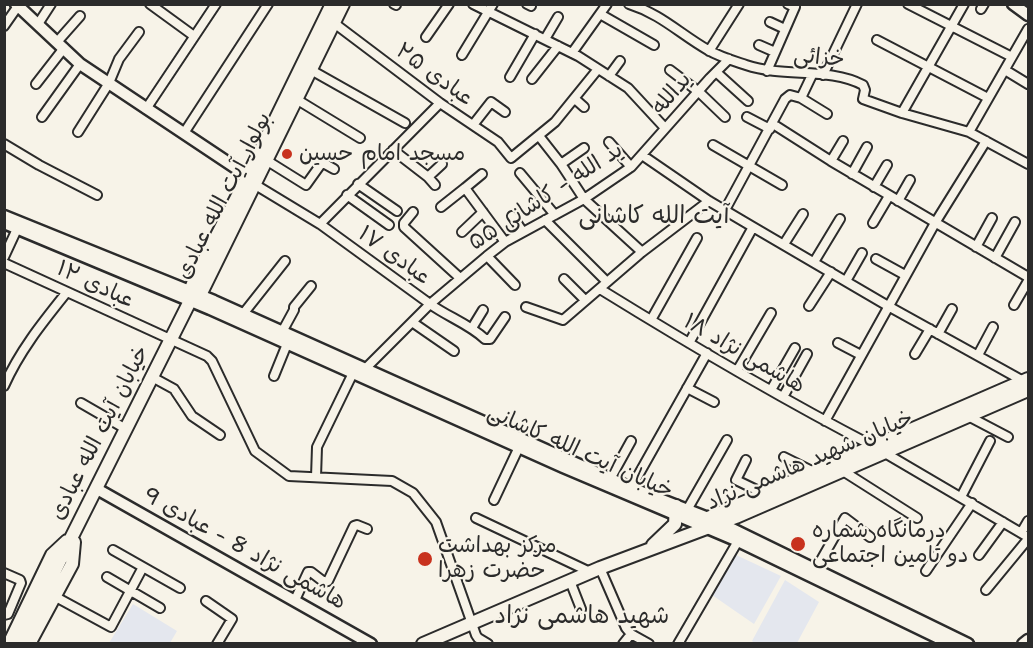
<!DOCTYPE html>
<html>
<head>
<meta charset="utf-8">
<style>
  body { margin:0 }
  #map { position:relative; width:1033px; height:648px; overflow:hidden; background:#f7f3e8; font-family:"Shantell Sans",sans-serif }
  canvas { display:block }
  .frame { position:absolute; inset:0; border:6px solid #2b2b2b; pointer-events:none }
</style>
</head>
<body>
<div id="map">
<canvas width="1033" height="648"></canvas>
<div class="frame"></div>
</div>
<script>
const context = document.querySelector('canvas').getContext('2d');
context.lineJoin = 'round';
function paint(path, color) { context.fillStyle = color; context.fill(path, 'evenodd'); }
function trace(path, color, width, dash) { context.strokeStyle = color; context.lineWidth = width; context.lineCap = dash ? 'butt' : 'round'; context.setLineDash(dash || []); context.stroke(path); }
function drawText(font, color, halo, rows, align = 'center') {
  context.font = font + ' "Shantell Sans","Playpen Sans Arabic",sans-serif'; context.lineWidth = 4.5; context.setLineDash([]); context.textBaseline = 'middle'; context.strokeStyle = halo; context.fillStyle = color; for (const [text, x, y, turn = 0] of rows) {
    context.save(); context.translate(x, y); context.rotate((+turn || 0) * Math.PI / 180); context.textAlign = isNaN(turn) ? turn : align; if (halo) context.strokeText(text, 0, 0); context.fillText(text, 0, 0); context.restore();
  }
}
paint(new Path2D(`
  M736,555L781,576L754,624L712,595Z
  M785,580L819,602L797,643L756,644L752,641Z
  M133,604L177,631L170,643H109Z`), '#e4e7ee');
const street = new Path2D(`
  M150,4L194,36
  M394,4L396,5
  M473,4L578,56L628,88L665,128
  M527,4L531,6
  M629,4C661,14 680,34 708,50C720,57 734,61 746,65C785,78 829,67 863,85L865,90L863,99L902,113L969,132L1028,164
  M908,4L1012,57
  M981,9L984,4
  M600,14L654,45
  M770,22L785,29
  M334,23L440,103L498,142L511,158L555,122L598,69
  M38,24L51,4
  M4,26L18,6
  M426,37L449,4
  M545,39L558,17
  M877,40L988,98
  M57,42L80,16
  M759,45L775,52
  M709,51L739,4
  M572,53L607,4
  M462,55L493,4
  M311,70L405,123
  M670,70L699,92L725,117
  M1005,70L1028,84
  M767,71L795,7L788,4
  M716,72L748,101
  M823,75L857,4
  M609,76L620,61
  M510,77L535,34
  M532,79L558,46
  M36,84L64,48
  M801,98L827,114
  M296,99L360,138
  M575,99L584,107
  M146,109L216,4
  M902,113L964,4
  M42,117L80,64
  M747,117L770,129
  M773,124L831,161L1028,277
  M473,125L491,102L505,112
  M78,132L109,83L119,59L139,32
  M969,132L1028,29
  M184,133L268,4
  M539,136L561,164L584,199L642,252
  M609,142L631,167
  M4,144L39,165L97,195
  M713,145L782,185
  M393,150L428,177L435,185
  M642,155L709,201L753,227L888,306L1025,382
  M266,160L306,185L321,164H325L334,169
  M831,161L843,141
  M561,164L584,148
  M520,173L555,215
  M852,174L867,147
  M428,177L442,164
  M254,184L320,224L430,304C448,317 469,324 485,339H490L505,317
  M358,184L397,211
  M874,187L887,165
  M465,188L482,174
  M347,195L389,225
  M898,201L910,180
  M441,207L465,188L505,242
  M725,210L785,99L790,95L801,98L812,75
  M413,212L404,223V227L460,278
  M512,216L523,232
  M545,220L607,282
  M873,223L889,196
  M320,224L440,103
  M462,232L483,212
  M784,244L803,214
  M976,247L992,218
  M487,256L515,285
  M4,257L17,229
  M995,258L1015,222
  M876,259L905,275
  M814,262L840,219
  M4,263L207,356L212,361L255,451L289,476L392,481L413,493L436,522L476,635L478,638L488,644
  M564,279L585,300
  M846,281L862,253
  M600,289C689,344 780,398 873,446
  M1014,305L1028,281
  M809,306L831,272
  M526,307L563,320L642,252L709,201
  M243,314L285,261
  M651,320L697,238
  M412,322L454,351
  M472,328L483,310
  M282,332L294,310V307L311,286
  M938,334L952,309
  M689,343L753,227
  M838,343L861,355
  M915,354L930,329
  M978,355L993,327
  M365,369L430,304L487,256L505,242L584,199L631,167L710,78L729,59
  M737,371L771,313
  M274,376L287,344
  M152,377L174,389L192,416L220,435
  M4,386C20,350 43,322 67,292
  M687,388L714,402
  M771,390L795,348
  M783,397L807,354
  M81,403L126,429
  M968,416L1008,437
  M825,421L935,223L986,141
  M885,453L1028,537
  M784,457L814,472
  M746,460L736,480L765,494
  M843,471L917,518
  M316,477L317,447L353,373
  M610,479L631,441
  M631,488L707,353
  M961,497L990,441
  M494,500L519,447
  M687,510L727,440
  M476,518L590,572
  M1021,533L1028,521
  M113,550L180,588
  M979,555L1003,522
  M600,568L626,628L631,634L649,644
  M816,569L845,518L870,537
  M926,571L972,503
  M4,573L20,580L21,583L8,614L4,615
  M107,577L160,608
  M570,581L581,609
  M986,590L1028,539
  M54,596L111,627L143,567
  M295,600L308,572H311L324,582L328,581L354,526L357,525L367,529
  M206,601L232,619L217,644
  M623,644L631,634
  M678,644L738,541`);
const secondary = new Path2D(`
  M16,4L80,64L248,176
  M1013,4L1028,15
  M4,216L214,301L631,488L708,518
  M4,223L210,309L563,467L738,541L951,644
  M97,489L371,644
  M720,523L968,644
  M1023,644L1028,640`);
const primary = new Path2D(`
  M190,301V291L197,274L248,176L332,4
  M708,518L1028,379
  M653,545L675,524L676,506
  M9,644L52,555L67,541
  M18,644L186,309L190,301L200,295L343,4
  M29,644L72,564L74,542
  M423,644L600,568L736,517L1028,390`);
trace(street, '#2b2b2b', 12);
trace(secondary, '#2b2b2b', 15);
trace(primary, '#2b2b2b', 16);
trace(street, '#f7f3e8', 8);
trace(secondary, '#f7f3e8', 10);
trace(primary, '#f7f3e8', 12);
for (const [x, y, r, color] of [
  [287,154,6,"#c8321e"],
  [798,544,8,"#c8321e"],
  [425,559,8,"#c8321e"]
]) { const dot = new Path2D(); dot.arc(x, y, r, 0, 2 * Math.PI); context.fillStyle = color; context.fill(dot); trace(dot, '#f7f3e8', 2); }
drawText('22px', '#2b2b2b', '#f7f3e8', [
  ["خزائی",819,58,5],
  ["عبادی ۲۵",434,75,36],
  ["یدالله",672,94,-49],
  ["بولوار آیت الله عبادی",224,196,-63],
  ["ید الله - کاشانی ۵۵",546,197,-33],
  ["عبادی ۱۷",394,256,36],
  ["عبادی ۱۲",95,285,25],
  ["هاشمی نژاد ۱۸",744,354,30],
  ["خیابان آیت الله عبادی",100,433,-63],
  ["خیابان آیت الله کاشانی",580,452,24],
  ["خیابان شهید هاشمی نژاد",810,461,-23],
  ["هاشمی نژاد 8 - عبادی 9",244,549,29]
]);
drawText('22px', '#2b2b2b', '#f7f3e8', [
  ["مسجد امام حسین",299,154],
  ["درمانگاه شماره",812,531],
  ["دو تامین اجتماعی",812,556],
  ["مرکز بهداشت",438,546],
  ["حضرت زهرا",438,571]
], 'left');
drawText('24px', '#2b2b2b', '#f7f3e8', [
  ["آیت الله کاشانی",654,217],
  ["شهید هاشمی نژاد",582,617]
]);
</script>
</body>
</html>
